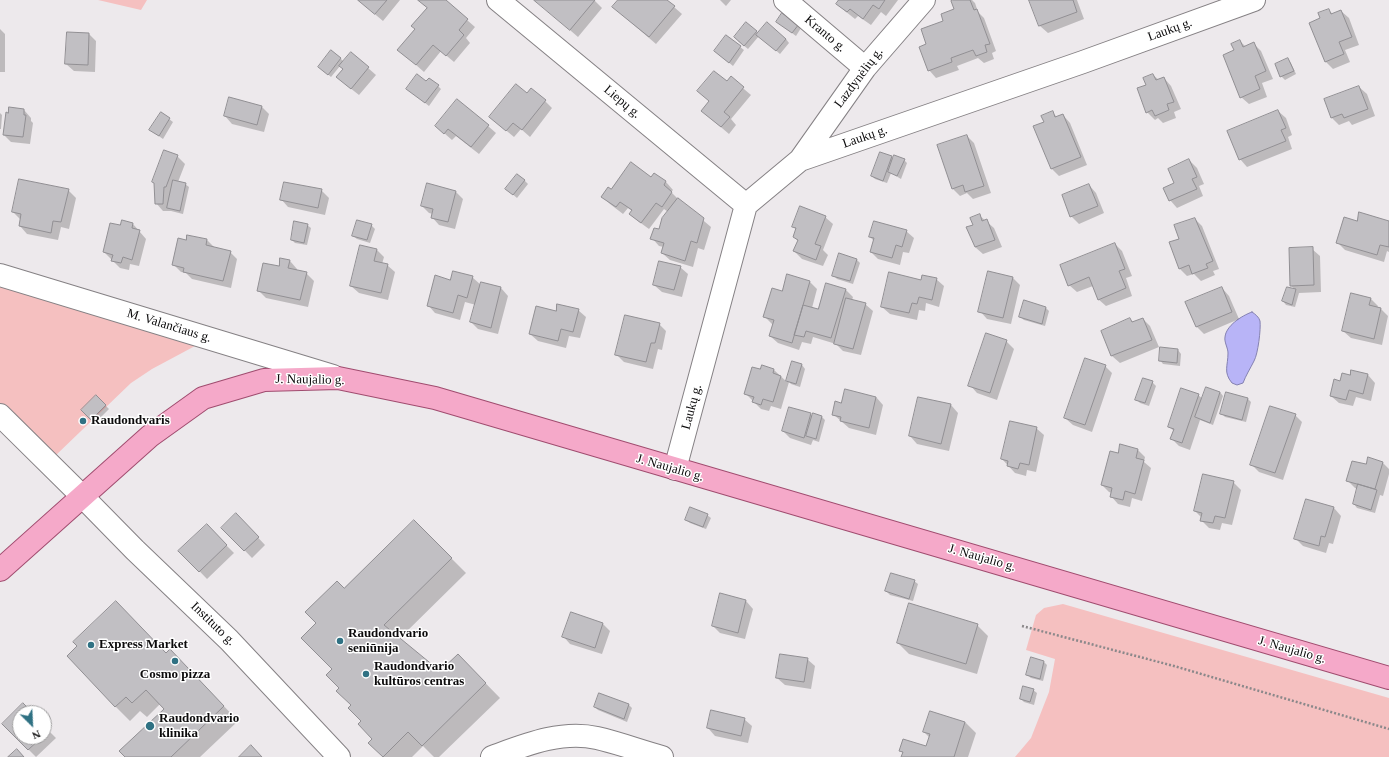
<!DOCTYPE html>
<html>
<head>
<meta charset="utf-8">
<style>
  body { margin:0 }
  #map { position:relative; width:1389px; height:757px; overflow:hidden; background:#ede9ec; font-family:"Times New Roman",serif }
  canvas { display:block }
  .north { position:absolute; left:12px; top:705px; width:40px; height:40px; box-sizing:border-box; background:#fff; border:1px solid #9e9d9e; border-radius:50%; rotate:156deg; font-size:11px; font-weight:700; line-height:16px; text-align:center; color:#0c0b0c }
  .north::after { content:''; display:block; margin:auto; width:14px; height:18px; background:#2f7183; clip-path:polygon(50% 0,100% 100%,50% 72%,0 100%) }
</style>
</head>
<body>
<div id="map">
<canvas width="1389" height="757"></canvas>
<div class="north">N</div>
</div>
<script>
const context = document.querySelector('canvas').getContext('2d');
context.lineJoin = 'round';
function paint(path, color) { context.fillStyle = color; context.fill(path, 'evenodd'); }
function trace(path, color, width, dash) { context.strokeStyle = color; context.lineWidth = width; context.lineCap = dash ? 'butt' : 'round'; context.setLineDash(dash || []); context.stroke(path); }
function drawText(font, color, halo, rows, align = 'center') {
  context.font = font + ' "Times New Roman",serif'; context.lineWidth = 3; context.setLineDash([]); context.textBaseline = 'middle'; context.strokeStyle = halo; context.fillStyle = color; for (const [text, x, y, turn = 0] of rows) {
    context.save(); context.translate(x, y); context.rotate((+turn || 0) * Math.PI / 180); context.textAlign = isNaN(turn) ? turn : align; if (halo) context.strokeText(text, 0, 0); context.fillText(text, 0, 0); context.restore();
  }
}
paint(new Path2D(`
  M98,0H147L141,10Z
  M0,284L193,344L195,346L152,369L131,383L55,456L0,403Z
  M1063,604L1389,698V757H1015L1031,738L1049,692L1055,659L1026,650L1036,615L1044,608Z`), '#f5c0c0');
const water = new Path2D(`
  M1252,312C1255,314 1259,317 1260,321C1261,329 1258,354 1254,361C1250,369 1246,375 1243,383L1237,385L1232,383C1223,372 1228,366 1228,353C1228,348 1224,342 1225,337C1226,326 1241,316 1252,312Z`);
paint(water, '#b8b4f7');
trace(water, '#8481b0', 1);
paint(new Path2D(`
  M358,0H400L383,21Z
  M420,0H444L475,27L466,38L470,43L454,62L441,51L424,72L399,50L416,30L428,8Z
  M535,0H594L602,8L578,37Z
  M619,0H666L682,14L656,44L613,7Z
  M720,0H731L726,6Z
  M837,0H898L886,16L881,12L871,25L858,16L855,19L845,11L837,4L839,1Z
  M956,0H972L975,3L978,12L984,18L996,51L992,53L994,59L984,63L978,58L957,66L959,70L936,78L929,70L928,45L945,22L956,10Z
  M1030,0H1077L1084,19L1048,33L1040,26Z
  M1328,10L1333,14L1341,11L1349,18L1359,45L1345,50L1350,62L1333,69L1325,61L1322,19Z
  M777,22L798,25L801,28L796,36Z
  M0,29L5,34V72H0Z
  M756,31L758,34L786,39L789,43L780,54L759,36L748,49L738,41Z
  M89,34L96,41L95,72L74,71L66,64Z
  M726,36L744,50L733,66L715,51Z
  M1240,41L1246,47L1254,44L1261,51L1273,79L1262,83L1267,97L1249,104L1241,97L1235,51Z
  M351,53L376,75L359,95L345,84L344,69L340,66L331,77L323,70L340,58L344,62Z
  M1288,59L1291,63L1296,74L1285,80L1281,76Z
  M1153,75L1159,80L1164,78L1171,86L1181,109L1174,112L1176,118L1163,123L1158,118L1155,120L1147,112V85Z
  M731,78L751,95L731,119L736,125L729,134L702,111L710,102L698,91L727,83Z
  M426,83L438,86L441,89L429,106L407,89Z
  M1359,87L1367,94L1375,116L1352,125L1349,121L1339,125L1332,118Z
  M527,94L545,101L552,108L530,137L521,129L514,137L490,117Z
  M261,106L269,114L264,132L232,124L225,116Z
  M24,110L31,118V121L33,123L30,144L11,142L4,135Z
  M1278,111L1286,118L1292,135L1288,137L1292,149L1247,167L1240,159Z
  M1052,112L1057,117L1063,115L1070,123L1087,165L1059,176L1052,169L1035,127L1045,122Z
  M0,113L2,115L1,129H0Z
  M161,113L173,122L163,139L150,130Z
  M436,126H488L496,133L479,154L456,136L452,140Z
  M967,136L974,143L991,193L973,199L967,193L960,196L952,188Z
  M880,153L894,159L904,160L907,163L901,179L891,173L887,183L875,179L872,176Z
  M177,156L185,164L178,182L185,184L189,187L183,214L171,211H163L156,203Z
  M1189,160L1197,168L1204,184L1199,186L1203,196L1177,208L1170,200L1175,183Z
  M654,174L666,182L673,190L671,192L679,200L711,227L704,250L698,248L693,267L670,260L662,253L664,247L659,246L652,238L659,230L668,212L664,209L649,229L638,221L630,214L632,211L628,208L623,214L610,204L603,197L611,191L652,178Z
  M524,180L528,184L517,198L510,192Z
  M1089,185L1096,193L1104,213L1079,224L1071,216Z
  M68,190L76,198L69,229L61,227L58,240L27,234L20,226V219L13,212Z
  M321,190L329,198L325,215L288,207L281,199Z
  M456,192L463,199L455,229L439,225L432,217L433,214L429,213L422,206Z
  M979,215L994,228L1002,247L983,254L975,247L974,225Z
  M825,217L833,224L823,250L828,255L823,266L802,259L794,251L798,241L794,237L796,230L793,226Z
  M1195,219L1202,226L1219,269L1213,271L1215,275L1201,281L1194,274L1187,276L1180,269L1170,243L1180,239Z
  M122,221L133,224L146,239L139,266L130,264L129,270L120,268L104,252L121,227Z
  M1357,222H1389V252L1387,251L1384,262L1345,250L1337,242Z
  M307,225L311,228L307,245L295,243L292,240Z
  M371,225L375,229L370,243L357,239L353,236Z
  M906,231L914,238L909,253L903,252L900,265L878,259L871,252L874,241L870,237Z
  M188,236L207,240L215,248L230,252L237,259L231,288L192,279L186,273L181,272L173,264L187,242Z
  M1115,244L1122,251L1132,276L1126,278L1132,296L1106,306L1098,299L1093,286L1077,292L1069,285Z
  M1312,249L1320,256L1321,292L1299,293L1295,307L1286,305L1283,301L1296,290L1291,286Z
  M377,250L384,257L382,264L387,265L395,272L388,300L359,293L351,286Z
  M281,259L290,261L297,269V271L306,273L314,281L308,307L266,298L258,290L279,267Z
  M856,259L860,263L853,284L837,279L833,275Z
  M680,267L688,274L682,297L662,292L654,285Z
  M788,275L810,282L817,289L812,308L819,310L846,290L853,297L852,300L865,304L873,311L861,355L843,351L836,344L813,337L811,344L802,342L799,350L778,343L770,336L773,325L765,317L783,292Z
  M472,277L481,285V283L501,288L508,296L498,334L478,329L471,322L476,305L465,302L460,320L435,313L428,305L451,281Z
  M1013,278L1020,285L1011,324L987,319L980,311Z
  M936,279L944,286L939,307L926,303L925,311L919,310L917,320L890,314L882,307L922,281Z
  M1222,288L1229,296L1239,319L1204,334L1196,326Z
  M1370,298L1378,306L1377,308L1381,309L1388,316L1382,345L1351,338L1343,331Z
  M1024,301L1046,308L1049,311L1045,326L1024,320L1020,317Z
  M578,310L586,317L580,338L569,336L566,348L538,341L530,334L556,312Z
  M1130,319L1134,323L1143,319L1150,326L1159,347L1120,363L1112,356L1102,331Z
  M659,324L666,331L662,350L658,349L653,369L624,362L617,355Z
  M1006,341L1014,349L997,400L977,393L970,385Z
  M1161,348L1178,350L1181,354L1180,366L1163,364L1160,360Z
  M793,362L802,365L805,369L800,387L791,384L789,382L781,409L771,406L769,411L761,409L745,393L761,371L774,370L787,382Z
  M1105,366L1112,373L1092,432L1073,425L1065,418Z
  M1368,375L1375,383L1371,401L1356,397L1353,406L1339,403L1331,396L1341,382L1351,376Z
  M1152,382L1156,386L1149,406L1140,403L1136,399Z
  M1220,392L1223,396L1213,425L1200,420L1190,450L1179,446L1172,439L1174,431L1169,427L1198,395L1203,399Z
  M96,396L109,409L95,423L82,410Z
  M876,397L883,405L876,435L849,428L833,414Z
  M919,398L951,405L958,413L949,451L917,444L910,436Z
  M1248,399L1251,402L1246,422L1225,417L1221,413Z
  M811,414L813,416L822,417L825,420L819,442L813,440L811,445L790,438L783,431Z
  M1295,415L1302,422L1283,480L1259,472L1251,464Z
  M1036,428L1044,435L1036,472L1027,470L1026,476L1015,473L1002,459Z
  M1121,445L1138,450L1145,457L1144,462L1151,468L1142,501L1132,498L1130,507L1118,504L1111,496L1112,493L1109,492L1102,485L1118,454Z
  M1368,458L1383,463L1389,469V474L1383,496L1380,495L1375,513L1357,508L1354,504L1358,489L1355,488L1347,480L1366,466Z
  M1233,482L1241,490L1232,525L1222,523L1220,530L1209,528L1201,520L1202,518L1195,511Z
  M1307,501L1334,508L1341,516L1333,544L1329,543L1326,553L1303,546L1295,538Z
  M236,514L265,545L252,558L223,528Z
  M707,515L711,518L706,529L690,523L686,520Z
  M414,521L466,573L399,639L440,672L458,655L500,698L439,757H434L423,746L412,757H384L370,743L374,739L341,688L317,623L344,590Z
  M207,526L234,553L207,579L180,551Z
  M914,581L918,584L913,601L890,595L886,591Z
  M721,594L746,601L753,609L745,639L720,633L713,626Z
  M603,624L610,631L602,654L570,644L563,636Z
  M977,625L988,636L977,674L909,654L898,643Z
  M166,654L185,665L238,721L200,757H126L165,709L160,704L147,717L140,711L130,721L115,706Z
  M1032,658L1044,662L1047,665L1043,681L1031,678L1027,675Z
  M807,659L815,666L811,689L785,685L777,678Z
  M1033,690L1037,693L1034,705L1024,702L1021,699Z
  M600,694L629,705L632,708L627,722L598,710L595,707Z
  M23,704L31,713H20V737H44V726L56,738L36,757L3,724Z
  M744,719L752,726L748,743L715,736L708,728Z
  M965,722L976,733L968,757H902L903,754L901,751L927,748L930,738L924,732Z`), '#0003');
const building = new Path2D(`
  M358,0H387L375,14Z
  M418,0H446L468,19L459,30L464,35L446,56L433,45L416,65L397,50L415,29L411,26L427,8Z
  M534,0H595L570,30Z
  M618,0H667L675,6L649,37L612,7Z
  M839,0H885L879,9L873,5L863,19L850,9L847,12L836,4Z
  M953,0H970L974,10L977,9L990,44L985,45L987,52L976,56L973,50L951,58L952,62L928,71L919,47L926,44L921,29L943,21L941,14L954,9L951,1Z
  M1029,0H1073L1077,12L1039,26Z
  M1329,9L1331,14L1341,10L1352,37L1339,42L1344,54L1325,62L1309,23L1320,18L1318,13Z
  M782,13L799,24L792,33L776,22Z
  M746,22L757,31L744,46L734,37Z
  M767,22L786,39L776,51L756,35Z
  M67,32L89,33L88,65L65,64Z
  M726,35L741,46L729,63L714,51Z
  M1240,40L1243,47L1254,42L1266,71L1255,76L1260,89L1240,98L1223,55L1234,50L1231,44Z
  M331,50L341,58L328,75L318,67Z
  M351,52L369,67L351,89L336,77L343,69L339,66Z
  M1288,58L1294,71L1280,77L1275,64Z
  M714,71L727,81L731,76L744,87L724,112L730,117L721,127L701,111L709,101L697,91Z
  M417,74L426,81L429,78L439,85L425,103L406,89Z
  M1153,74L1156,80L1164,77L1174,102L1167,104L1169,110L1155,116L1152,110L1146,113L1137,88L1146,85L1143,78Z
  M516,84L527,93L531,88L546,100L522,130L513,123L506,131L489,117Z
  M1359,86L1368,109L1344,118L1342,114L1331,118L1324,99Z
  M229,97L262,106L257,125L224,116Z
  M457,99L489,125L471,147L448,129L444,134L435,126Z
  M9,107L24,109V115H26L23,137L3,135L6,112L8,113Z
  M1278,110L1286,128L1281,130L1286,141L1239,160L1227,131Z
  M1053,111L1055,117L1063,114L1081,157L1051,169L1033,126L1044,122L1041,116Z
  M161,112L170,118L159,136L149,130Z
  M967,135L984,186L965,192L963,185L952,189L937,145Z
  M164,150L178,155L166,187H164L163,204H155L154,183L152,182Z
  M880,152L892,156L883,181L871,176Z
  M894,155L905,159L897,176L888,172Z
  M1189,159L1197,177L1192,179L1197,189L1169,201L1163,188L1174,183L1168,169Z
  M631,162L651,177L654,173L666,181L664,185L672,192L662,207L656,203L641,223L629,214L632,210L620,202L616,207L601,197L608,187L611,189Z
  M517,174L525,180L513,195L505,189Z
  M19,179L69,189L61,222L53,221L51,233L19,226L21,214L12,212Z
  M173,180L186,183L180,211L167,208Z
  M284,182L322,189L318,208L280,200Z
  M427,183L456,191L448,222L431,218L433,209L421,206Z
  M1089,184L1098,206L1070,217L1062,195Z
  M678,198L704,218L697,243L691,241L685,261L661,253L664,243L650,239L654,228L659,229L662,218Z
  M800,206L826,216L815,244L821,246L816,260L793,251L798,240L793,237L796,228L792,227Z
  M1359,212L1389,221V247L1380,245L1377,255L1336,243L1344,217L1357,221Z
  M980,214L982,221L987,219L995,240L975,247L966,227L973,225L970,218Z
  M1195,218L1213,261L1206,264L1208,268L1192,274L1189,265L1179,269L1169,242L1179,239L1174,225Z
  M122,220L133,223L132,228L140,230L132,260L123,257L121,263L111,261L113,255L103,252L110,223L120,225Z
  M357,220L372,224L367,240L352,236Z
  M294,221L308,224L304,243L291,240Z
  M874,221L907,230L902,247L896,245L892,258L870,252L874,238L869,237Z
  M187,235L207,239L206,245L231,251L223,281L183,272L184,268L172,265L178,238L186,240Z
  M1115,243L1125,269L1119,271L1126,288L1098,300L1089,277L1068,286L1060,265Z
  M360,245L377,249L374,261L388,264L381,293L350,286Z
  M1313,247L1314,285L1290,286L1289,248Z
  M839,253L857,259L850,281L832,276Z
  M280,258L290,260L288,268L307,272L300,300L257,291L263,263L279,266Z
  M659,261L681,266L674,290L653,285Z
  M453,271L473,276L467,298L458,295L453,313L427,306L435,275L450,280Z
  M988,271L1013,277L1003,318L978,312Z
  M889,272L921,280L922,275L937,278L932,300L919,297L917,304L912,303L909,313L881,307Z
  M787,274L810,281L792,343L769,336L774,320L763,317L772,288L782,291Z
  M481,282L501,287L491,328L470,322Z
  M826,283L846,289L831,338L806,331L804,337L794,335L803,305L818,309Z
  M1222,287L1232,312L1196,327L1185,302Z
  M1287,287L1296,289L1292,305L1282,301Z
  M1351,293L1371,298L1369,305L1381,308L1374,339L1342,331Z
  M846,298L866,303L853,349L834,344Z
  M1024,300L1046,307L1042,324L1019,317Z
  M557,304L579,309L573,332L561,329L558,341L529,334L536,306L556,311Z
  M625,315L660,323L655,343H651L646,362L615,355Z
  M1130,318L1132,322L1143,318L1152,340L1111,356L1101,331Z
  M986,333L1007,340L990,393L968,386Z
  M1160,347L1178,349L1177,363L1159,361Z
  M1085,358L1106,365L1085,425L1064,418Z
  M792,361L802,364L796,384L786,381Z
  M762,365L774,369L773,373L781,376L773,402L763,399L761,405L752,402L754,397L744,394L752,367L760,369Z
  M1351,370L1368,374L1363,394L1349,390L1346,400L1330,396L1334,379L1340,381L1342,373L1350,375Z
  M1143,378L1153,381L1145,403L1135,400Z
  M1206,387L1220,392L1210,423L1195,417Z
  M1181,388L1199,394L1182,443L1170,439L1174,429L1168,427Z
  M845,389L876,397L869,428L840,421L841,417L832,415L835,401L841,403Z
  M1226,392L1248,398L1242,420L1220,414Z
  M96,395L106,405L91,420L81,410Z
  M918,397L951,404L941,444L909,436Z
  M1270,406L1296,414L1275,473L1250,465Z
  M789,407L811,413L804,438L782,431Z
  M813,413L822,416L816,439L806,436Z
  M1010,421L1037,427L1029,465L1020,463L1018,469L1007,466L1008,461L1001,459Z
  M1120,444L1138,449L1136,458L1144,460L1135,494L1125,491L1123,500L1110,497L1112,488L1101,485L1110,451L1118,453Z
  M1368,457L1383,462L1375,489L1346,481L1352,461L1366,464Z
  M1203,474L1234,481L1225,518L1215,516L1213,523L1200,521L1202,513L1194,511Z
  M1358,484L1377,490L1371,510L1353,504Z
  M1306,499L1334,507L1325,537L1321,536L1319,546L1294,539Z
  M690,507L708,514L703,527L685,520Z
  M236,513L259,537L244,551L221,528Z
  M414,520L452,558L384,625L440,671L458,654L486,683L422,746L408,732L383,757L368,743L372,739L358,724L361,721L348,708L351,705L336,691L339,688L326,675L332,669L301,638L316,623L305,612L337,581L344,588Z
  M207,524L227,545L199,572L178,551Z
  M891,573L915,580L909,599L885,591Z
  M720,593L746,600L738,633L712,626Z
  M116,601L166,653L170,649L224,706L171,757H125L119,751L164,709L146,690L132,703L126,697L115,707L67,656L77,646L73,642Z
  M909,603L978,624L966,664L897,643Z
  M571,612L603,623L595,648L562,637Z
  M780,654L808,658L804,682L776,678Z
  M1031,657L1044,661L1040,679L1026,675Z
  M1023,686L1034,689L1030,702L1020,699Z
  M599,693L629,704L624,719L594,707Z
  M23,703L33,713H20V737H42L28,750L2,724Z
  M711,710L745,718L741,736L707,728Z
  M930,711L965,722L954,757H901L903,752L899,751L903,739L926,746L930,734L923,732Z
  M44,724L49,730L44,735Z
  M251,745L262,757H239Z
  M17,749L24,757H8Z`);
paint(building, '#c1bfc3');
trace(building, '#918f93', 1);
const minor = new Path2D(`
  M498,0L746,205
  M785,0L865,68
  M800,160L865,68L924,0
  M0,275L333,376
  M0,415L82,496L135,550L229,640L339,757
  M675,469L746,205L800,160L1083,62L1254,0
  M492,757C525,745 561,730 597,738C619,743 640,751 662,757`);
const major = new Path2D(`
  M0,570L150,436L203,398L264,380L338,378L435,398L1389,678`);
trace(minor, '#858184', 24);
trace(major, '#a04c6f', 24);
trace(new Path2D(`
  M1022,626L1174,666L1389,729`), '#8b888a', 2.5, [2, 2]);
trace(minor, '#fff', 22);
trace(major, '#f5a9c9', 22);
for (const [x, y, r, color] of [
  [83,421,4,"#2f7183"],
  [340,641,4,"#2f7183"],
  [91,645,4,"#2f7183"],
  [175,661,4,"#2f7183"],
  [366,674,4,"#2f7183"],
  [150,726,5,"#2f7183"]
]) { const dot = new Path2D(); dot.arc(x, y, r, 0, 2 * Math.PI); context.fillStyle = color; context.fill(dot); trace(dot, '#fff', 1.5); }
drawText('13px', '#0c0b0c', '#fff', [
  ["Laukų g.",1170,30,-20],
  ["Kranto g.",825,34,40],
  ["Lazdynėlių g.",859,78,-53],
  ["Liepų g.",622,102,40],
  ["Laukų g.",865,137,-19],
  ["M. Valančiaus g.",169,326,17],
  ["J. Naujalio g.",310,380,1],
  ["Laukų g.",692,407,-75],
  ["J. Naujalio g.",670,468,16],
  ["J. Naujalio g.",982,558,16],
  ["Instituto g.",213,624,44],
  ["J. Naujalio g.",1292,650,16]
]);
drawText('bold 13px', '#0c0b0c', '#fff', [
  ["Raudondvaris",91,421],
  ["Raudondvario",348,634],
  ["seniūnija",348,649],
  ["Express Market",99,645],
  ["Raudondvario",374,667],
  ["kultūros centras",374,682],
  ["Cosmo pizza",175,675,"center"],
  ["Raudondvario",159,719],
  ["klinika",159,734]
], 'left');
</script>
</body>
</html>
